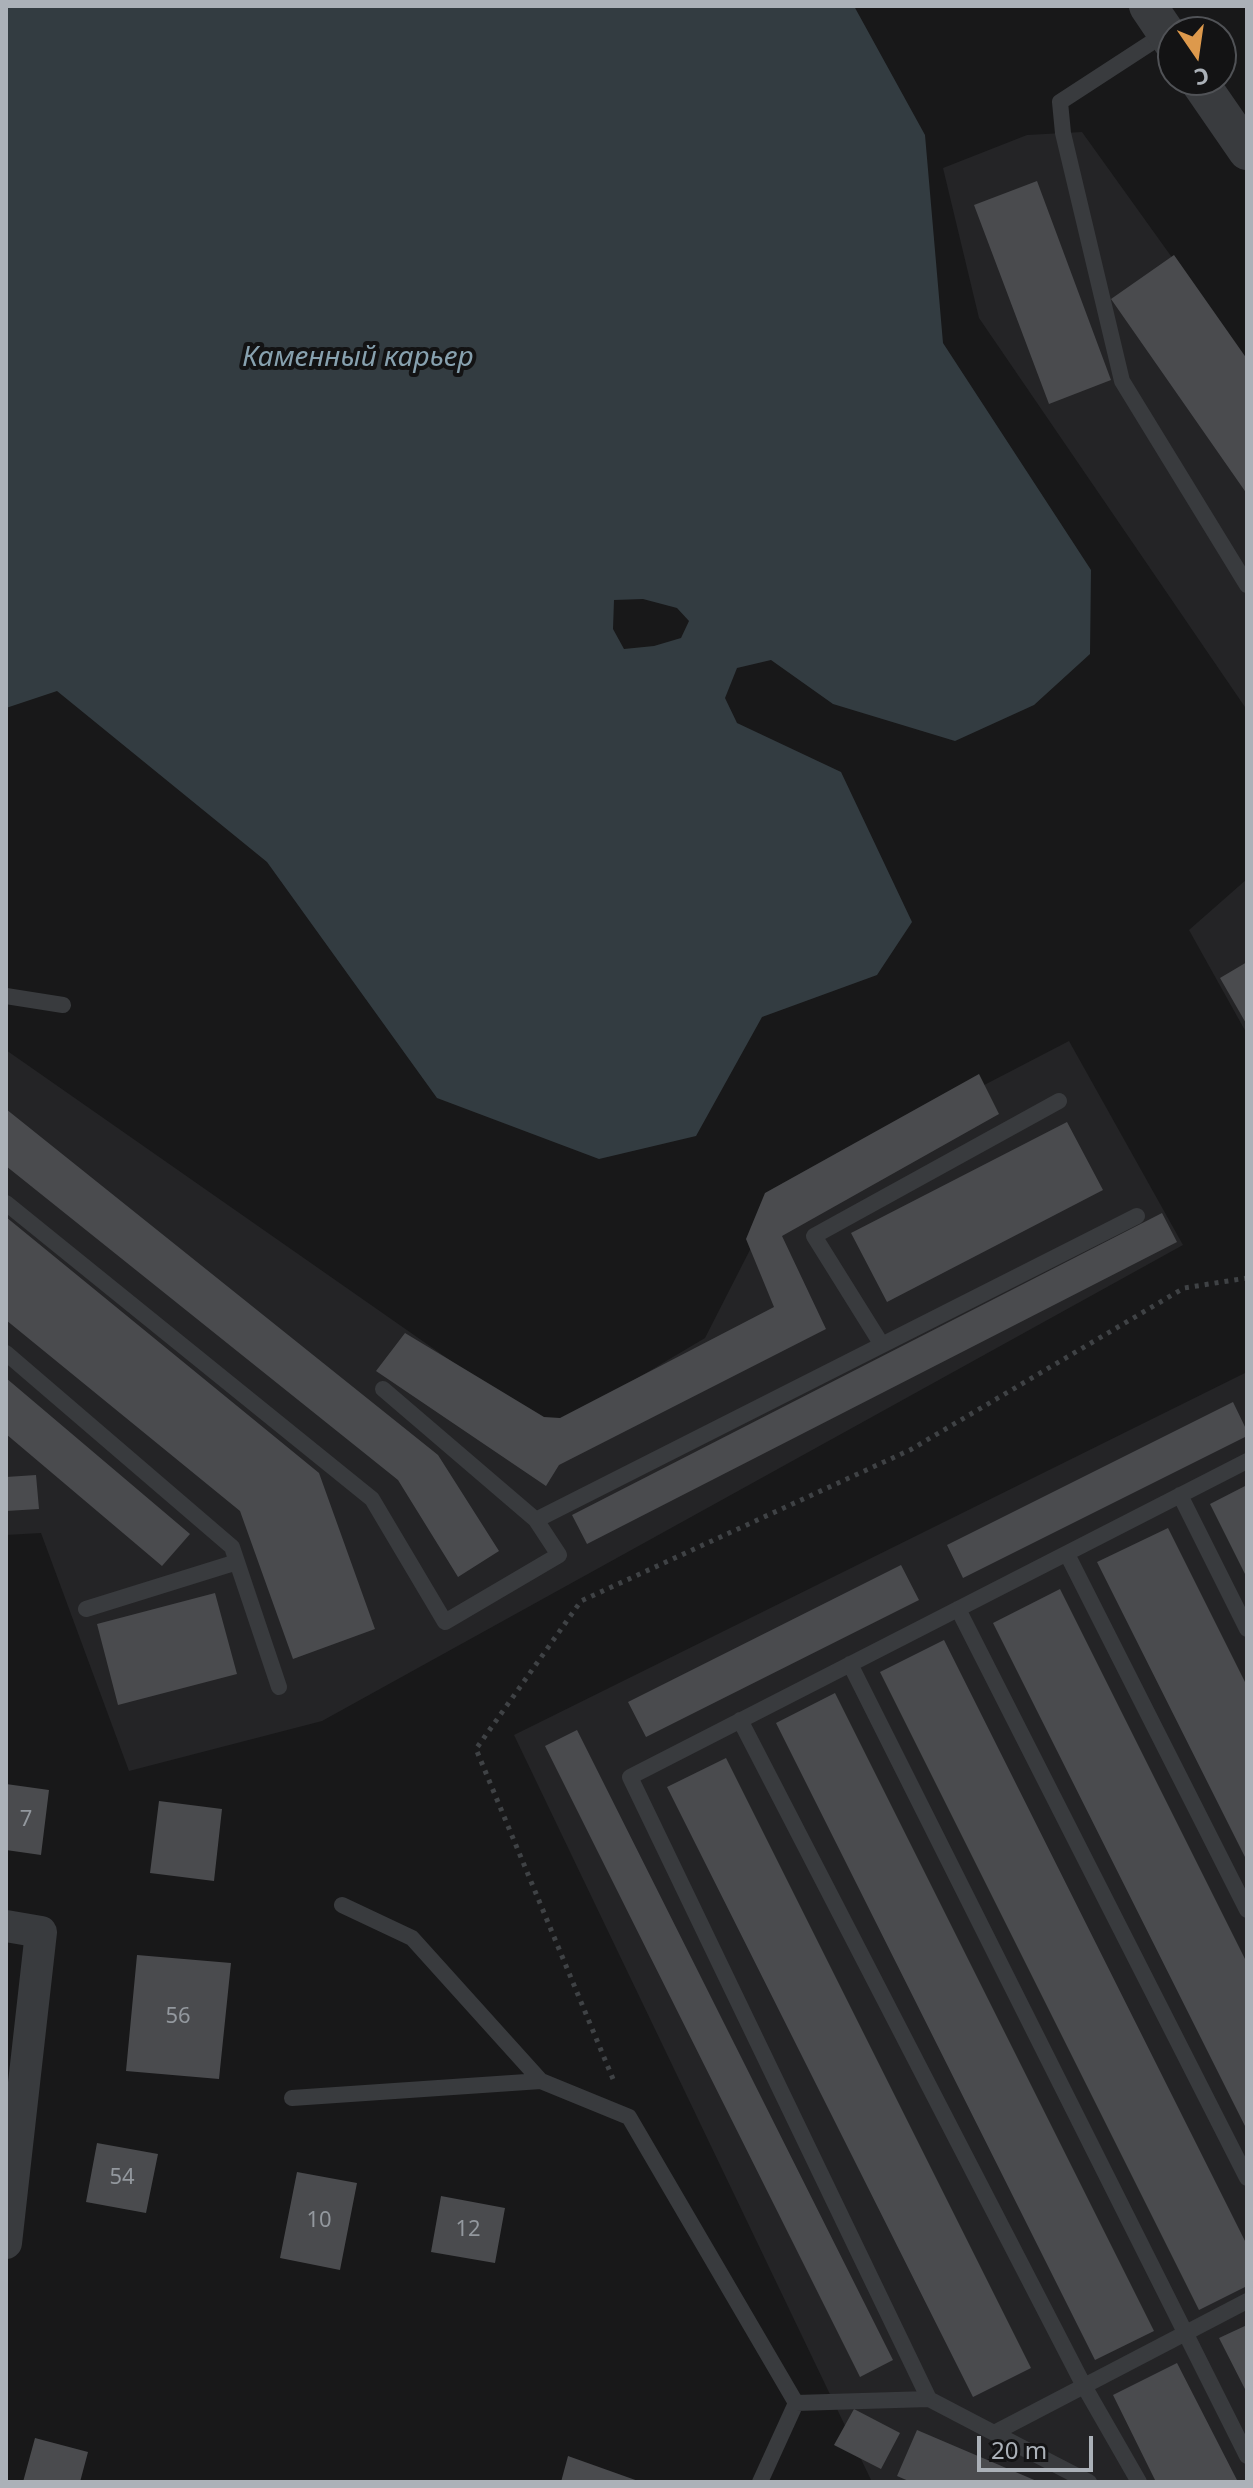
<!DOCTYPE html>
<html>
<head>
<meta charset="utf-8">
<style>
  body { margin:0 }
  #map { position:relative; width:1253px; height:2488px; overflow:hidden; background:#181819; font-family:"Noto Sans",sans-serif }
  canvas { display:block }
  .frame { position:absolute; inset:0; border:8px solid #abb1b8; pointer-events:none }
  .north { position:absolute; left:1157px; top:16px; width:80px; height:80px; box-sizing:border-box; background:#131314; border:2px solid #505256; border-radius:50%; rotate:167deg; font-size:22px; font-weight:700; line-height:32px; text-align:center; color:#abb1b8 }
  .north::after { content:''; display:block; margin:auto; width:28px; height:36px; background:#dd994c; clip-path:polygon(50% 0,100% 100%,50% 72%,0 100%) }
  .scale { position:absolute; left:977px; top:2436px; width:116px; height:36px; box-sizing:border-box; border:4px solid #abb1b8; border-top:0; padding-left:10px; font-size:24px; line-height:28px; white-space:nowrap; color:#abb1b8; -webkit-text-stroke:6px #131314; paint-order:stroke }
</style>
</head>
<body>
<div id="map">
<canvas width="1253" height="2488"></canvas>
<div class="frame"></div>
<div class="north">С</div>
<div class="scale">20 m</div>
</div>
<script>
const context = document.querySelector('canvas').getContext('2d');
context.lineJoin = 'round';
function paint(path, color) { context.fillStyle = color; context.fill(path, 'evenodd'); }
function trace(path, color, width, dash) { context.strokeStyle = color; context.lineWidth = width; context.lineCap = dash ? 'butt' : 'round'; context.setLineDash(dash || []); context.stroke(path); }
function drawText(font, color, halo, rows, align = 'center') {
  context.font = font + ' "Noto Sans",sans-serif'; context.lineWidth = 8; context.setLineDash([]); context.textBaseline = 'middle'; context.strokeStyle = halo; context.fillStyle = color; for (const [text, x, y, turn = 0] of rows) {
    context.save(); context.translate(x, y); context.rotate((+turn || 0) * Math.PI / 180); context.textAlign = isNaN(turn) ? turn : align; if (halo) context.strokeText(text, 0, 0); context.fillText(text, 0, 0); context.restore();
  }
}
paint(new Path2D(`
  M1082,132L1247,362V710L979,318L943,168L1027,135Z
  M1247,879V1034L1189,930Z
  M1069,1041L1183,1245L322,1721L129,1771L41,1533L6,1535V1050L550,1430L705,1338L780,1191Z
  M1247,1372V2482H872L514,1735Z`), '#242426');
paint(new Path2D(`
  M6,6H854L925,135L943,343L1091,570L1090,654L1034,705L955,741L833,704L771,660L737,668L725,698L737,723L841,772L912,922L877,975L762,1017L696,1136L599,1159L437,1098L267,862L57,691L6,708ZM643,599L677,608L689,621L681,638L654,646L624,649L613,629L614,600Z`), '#333c41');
paint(new Path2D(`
  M1037,181L1111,380L1049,404L974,205Z
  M1174,255L1247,359V494L1111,299Z
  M1247,962V1025L1220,978Z
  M979,1074L999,1114L782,1236L826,1329L559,1465L546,1486L376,1371L405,1333L544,1417L560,1418L774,1307L746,1239L765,1193Z
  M6,1109L438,1455L499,1551L458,1577L398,1480L6,1166Z
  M1067,1122L1103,1190L887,1302L851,1233Z
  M1162,1213L1177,1242L587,1544L572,1515Z
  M6,1217L319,1473L375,1629L293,1659L240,1511L6,1320Z
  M6,1378L190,1534L162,1566L6,1434Z
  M1233,1402L1247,1431V1436L963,1578L947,1545Z
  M36,1475L39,1509L6,1511V1477Z
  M1247,1485V1578L1210,1504Z
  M1168,1528L1247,1686V1861L1097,1562Z
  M901,1565L919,1600L646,1737L628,1702Z
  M1060,1589L1247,1963V2130L993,1623Z
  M215,1593L237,1674L118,1705L97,1624Z
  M944,1640L1247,2245V2286L1199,2310L880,1672Z
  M835,1693L1154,2331L1095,2360L776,1723Z
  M577,1730L893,2360L860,2377L545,1746Z
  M726,1758L1031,2368L973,2397L667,1787Z
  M6,1784L49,1790L41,1855L6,1850Z
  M159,1801L222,1809L214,1881L150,1873Z
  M137,1955L231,1963L219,2079L126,2071Z
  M97,2143L158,2154L146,2213L86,2202Z
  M297,2172L357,2183L340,2270L280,2258Z
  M441,2196L505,2208L495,2263L431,2252Z
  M1247,2325V2393L1219,2338Z
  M1177,2363L1238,2482H1156L1113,2395Z
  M854,2409L900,2433L881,2469L834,2445Z
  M917,2430L1039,2482H911L897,2476Z
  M35,2438L88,2452L80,2482H23Z
  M568,2456L641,2482H561Z`), '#4a4b4e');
trace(new Path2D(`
  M613,2079L476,1749L581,1601L910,1450L1184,1288L1247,1278`), '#3f4245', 5, [4, 6]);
trace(new Path2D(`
  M1166,33L1060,102L1063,133L1122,381L1247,585
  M6,996L63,1005
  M6,1203L372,1499L445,1622L559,1555L536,1520L1137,1216
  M882,1345L814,1236L1059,1101
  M6,1353L232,1547L279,1687
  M383,1389L536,1520
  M1180,1495L1247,1629
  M1067,1554L1247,1910
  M86,1609L237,1562
  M958,1609L1247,2178
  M850,1664L1247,2456
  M740,1720L1084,2386L1139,2482
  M342,1905L412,1938L541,2081L629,2117L796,2403
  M292,2098L541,2081
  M929,2399L630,1777L1247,1461
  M994,2433L1089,2482
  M760,2482L796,2403L929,2399L994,2433L1247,2301`), '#393b3e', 16);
trace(new Path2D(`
  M6,1926L41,1932L6,2243`), '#393b3e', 32);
trace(new Path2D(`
  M1148,6L1173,43
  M1198,80L1247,151`), '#393b3e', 38);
drawText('22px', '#93989e', null, [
  ["7",26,1820],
  ["56",178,2017],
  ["54",122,2178],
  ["10",319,2221],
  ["12",468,2230]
]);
drawText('italic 28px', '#87a1af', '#131314', [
  ["Каменный карьер",358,358]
]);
</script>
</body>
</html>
